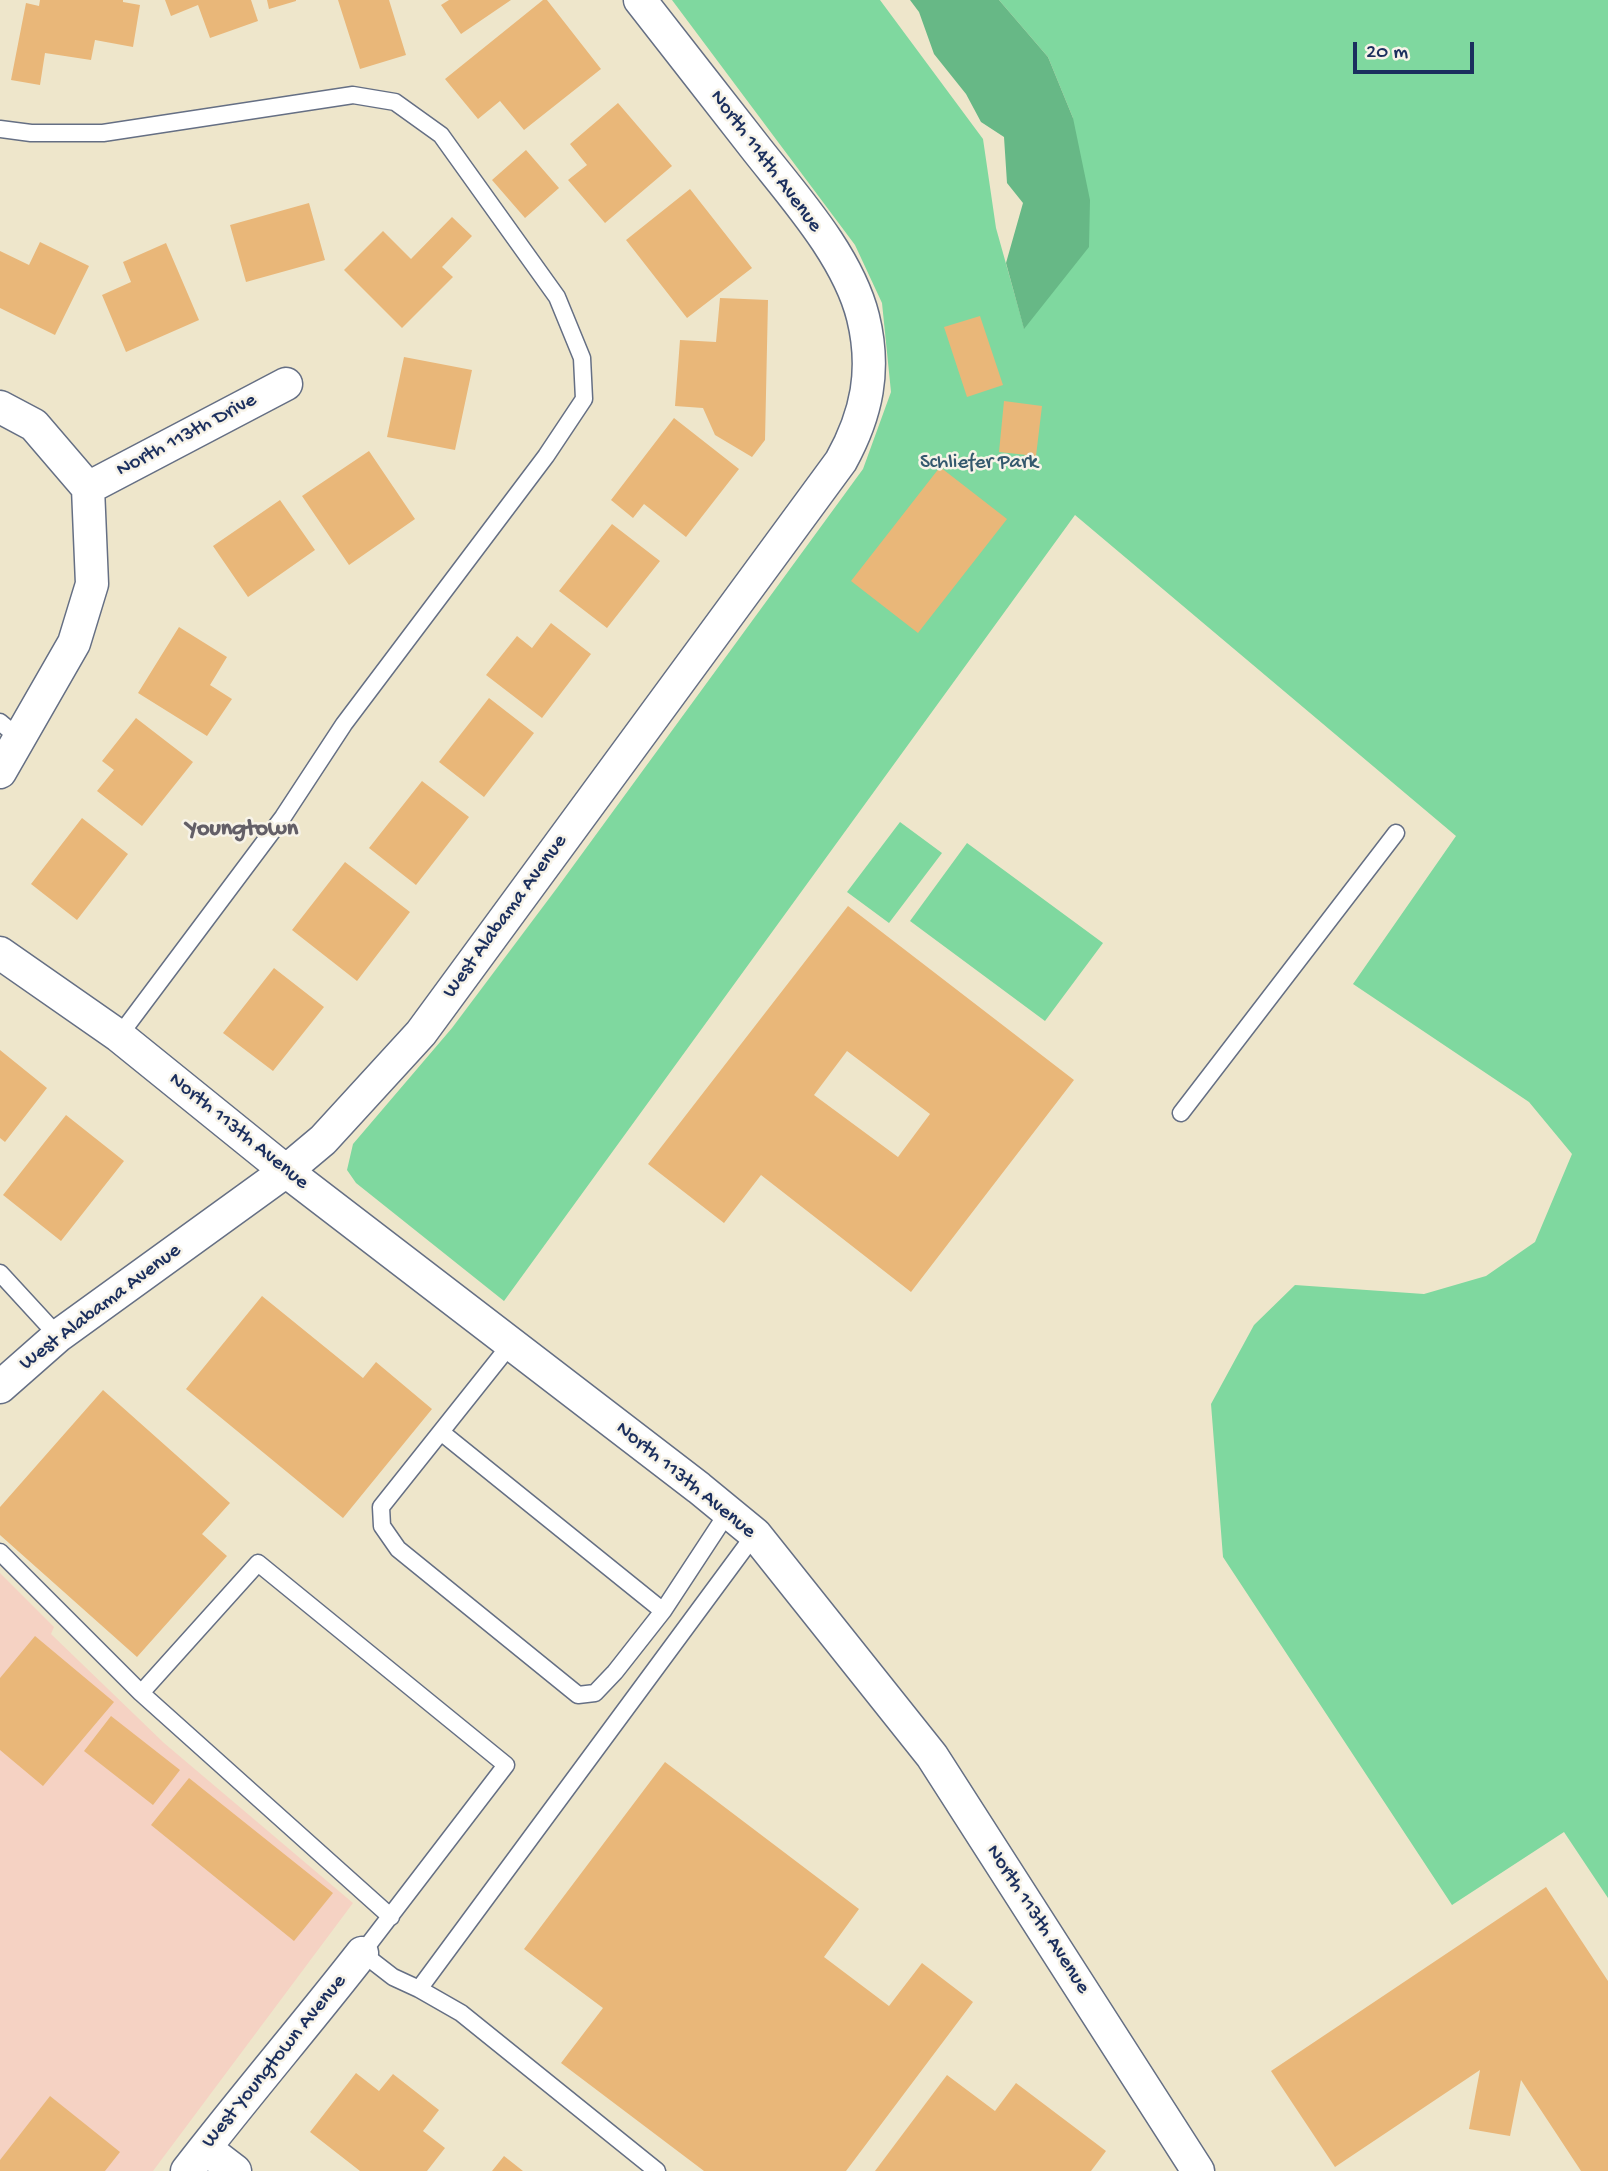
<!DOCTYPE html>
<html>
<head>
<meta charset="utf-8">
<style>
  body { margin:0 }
  #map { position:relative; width:1608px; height:2171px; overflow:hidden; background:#eee6cb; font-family:"Gochi Hand",sans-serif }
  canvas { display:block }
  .scale { position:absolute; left:1353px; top:42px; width:121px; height:32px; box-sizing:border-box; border:4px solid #1b2f5e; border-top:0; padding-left:9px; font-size:21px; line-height:24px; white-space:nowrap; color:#1b2f5e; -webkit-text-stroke:5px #f7f3e8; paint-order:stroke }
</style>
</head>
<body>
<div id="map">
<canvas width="1608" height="2171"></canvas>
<div class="scale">20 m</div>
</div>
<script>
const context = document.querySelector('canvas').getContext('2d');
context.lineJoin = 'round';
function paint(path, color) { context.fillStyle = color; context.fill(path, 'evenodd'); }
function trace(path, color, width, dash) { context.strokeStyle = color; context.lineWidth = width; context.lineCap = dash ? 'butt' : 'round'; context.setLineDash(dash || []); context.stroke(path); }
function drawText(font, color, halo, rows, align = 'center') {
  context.font = font + ' "Gochi Hand",sans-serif'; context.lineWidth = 5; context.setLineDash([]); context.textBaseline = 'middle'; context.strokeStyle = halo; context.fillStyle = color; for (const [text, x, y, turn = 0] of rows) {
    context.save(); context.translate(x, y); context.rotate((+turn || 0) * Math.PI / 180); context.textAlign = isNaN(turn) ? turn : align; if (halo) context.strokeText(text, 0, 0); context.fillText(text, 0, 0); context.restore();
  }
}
paint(new Path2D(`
  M0,1573L54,1627L51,1634L164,1743L353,1903L153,2171H0Z`), '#f5d2c3');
paint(new Path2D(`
  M672,0H880L983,139L996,228L1024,328L1073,118L1048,57L999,0H1608V1898L1564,1832L1452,1905L1223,1557L1211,1404L1254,1325L1295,1285L1424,1294L1486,1276L1535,1242L1572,1154L1529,1102L1353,984L1456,836L1075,515L504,1301L356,1183L347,1170L353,1144L452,1028L557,888L863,469L891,392L882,303L855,245Z
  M900,822L942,853L889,923L847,892Z
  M967,843L1103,943L1045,1021L910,921Z`), '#7fd89f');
paint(new Path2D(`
  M910,0H999L1048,57L1073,118L1090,200L1089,247L1024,329L1006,263L1023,203L1007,183L1004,137L981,122L966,94L934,54L919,12Z`), '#67b886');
paint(new Path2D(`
  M40,0H123V2L140,5L133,47L95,40L91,60L45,53L40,85L11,80L26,3L39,6Z
  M165,0H251L258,21L210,38L198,5L171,16Z
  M267,0H296V1L269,9Z
  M338,0H389L406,55L360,69Z
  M449,0H511L461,34L441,5Z
  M543,0H547L601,69L524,130L500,101L478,119L445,79Z
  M618,103L672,166L605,223L568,180L587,165L570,144Z
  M526,150L559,188L525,218L492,180Z
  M690,189L752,268L687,318L626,240Z
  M309,203L325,260L246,282L230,225Z
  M452,217L472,236L442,267L453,277L402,328L344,270L383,231L411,259Z
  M40,242L89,266L55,335L0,308V251L29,265Z
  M166,243L199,320L126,352L102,295L131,282L123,262Z
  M720,298L768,300L765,440L752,457L715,435L703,408L675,406L680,340L716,342Z
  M980,316L1003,385L967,397L944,327Z
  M404,357L472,370L455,450L387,437Z
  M1004,401L1042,406L1036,456L999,452Z
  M674,418L739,469L686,537L644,504L633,518L611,500Z
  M369,451L415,519L349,565L302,496Z
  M940,467L1007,519L918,633L851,581Z
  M280,500L315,550L248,597L213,546Z
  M612,524L660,561L607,628L559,591Z
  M551,623L591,654L542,718L486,675L517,636L532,648Z
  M179,627L227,657L210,685L232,699L207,736L138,693Z
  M489,698L534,733L484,797L439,762Z
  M136,718L193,762L142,826L97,791L114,770L102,761Z
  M422,781L469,817L416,885L369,848Z
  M82,818L128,854L77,920L31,884Z
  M345,862L410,912L357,981L292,930Z
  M848,906L1074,1080L911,1292L761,1175L724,1223L648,1164ZM847,1051L930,1114L898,1157L814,1095Z
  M274,968L324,1007L273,1071L223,1033Z
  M0,1050L47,1088L5,1142L0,1138Z
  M66,1115L124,1161L61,1241L3,1195Z
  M262,1296L363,1378L376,1362L432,1409L343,1518L186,1389Z
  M103,1390L230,1503L202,1534L227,1556L137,1657L0,1535V1507Z
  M35,1636L114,1702L43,1786L0,1750V1678Z
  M111,1716L180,1770L153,1805L84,1751Z
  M665,1762L859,1909L824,1957L889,2006L922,1963L973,2002L846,2171H704L561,2063L603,2008L524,1949Z
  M189,1778L333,1893L294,1941L151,1825Z
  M1546,1887L1608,1981V2171H1581L1521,2080L1510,2136L1469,2129L1480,2070L1335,2167L1271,2071Z
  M356,2073L379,2091L393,2074L439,2110L423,2131L445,2148L427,2171H360L310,2132Z
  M947,2075L995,2111L1016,2083L1106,2151L1091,2171H875Z
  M50,2096L120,2152L105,2171H0V2160Z
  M504,2156L523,2171H492Z`), '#e9b779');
const service = new Path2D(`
  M0,129L31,133H103L353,95L395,102L441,135L557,297L582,358L584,399L546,456L344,724L283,817L119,1036
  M0,722L19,738
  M1181,1113L1396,833
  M0,1273L58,1336
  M510,1345L381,1507L382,1526L398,1549L578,1695L595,1693L615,1672L663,1611L728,1512
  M441,1432L663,1611
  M0,1552L141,1693
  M391,1917L141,1693L258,1563L506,1765L362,1953L393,1977L419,1989
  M657,2171L461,2013L419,1989L755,1534`);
const minor = new Path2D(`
  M0,407L34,425L88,488
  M0,772L74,643L92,584L88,488L286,384
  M0,953L119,1036L286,1171L699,1488L755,1534L932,1756L1198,2171
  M0,1387L58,1336L286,1171L323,1140L421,1033L841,461C867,414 876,370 863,317C848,257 796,199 758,151C719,101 679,50 640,0
  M205,2148L235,2171
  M187,2171C244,2097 305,2026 362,1953`);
trace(service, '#656f84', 19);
trace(minor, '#656f84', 35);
trace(service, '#fff', 16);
trace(minor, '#fff', 32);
drawText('21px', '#1b2f5e', '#f7f3e8', [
  ["North 114th Avenue",765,162,53],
  ["North 113th Drive",187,436,-28],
  ["West Alabama Avenue",506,917,-54],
  ["North 113th Avenue",238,1132,39],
  ["West Alabama Avenue",101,1308,-37],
  ["North 113th Avenue",685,1481,39],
  ["North 113th Avenue",1037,1920,57],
  ["West Youngtown Avenue",275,2062,-51]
]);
drawText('21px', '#34596e', '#f7f3e8', [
  ["Schliefer Park",979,464]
]);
drawText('bold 24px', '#635f67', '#f7f3e8', [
  ["Youngtown",242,830]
]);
</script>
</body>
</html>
